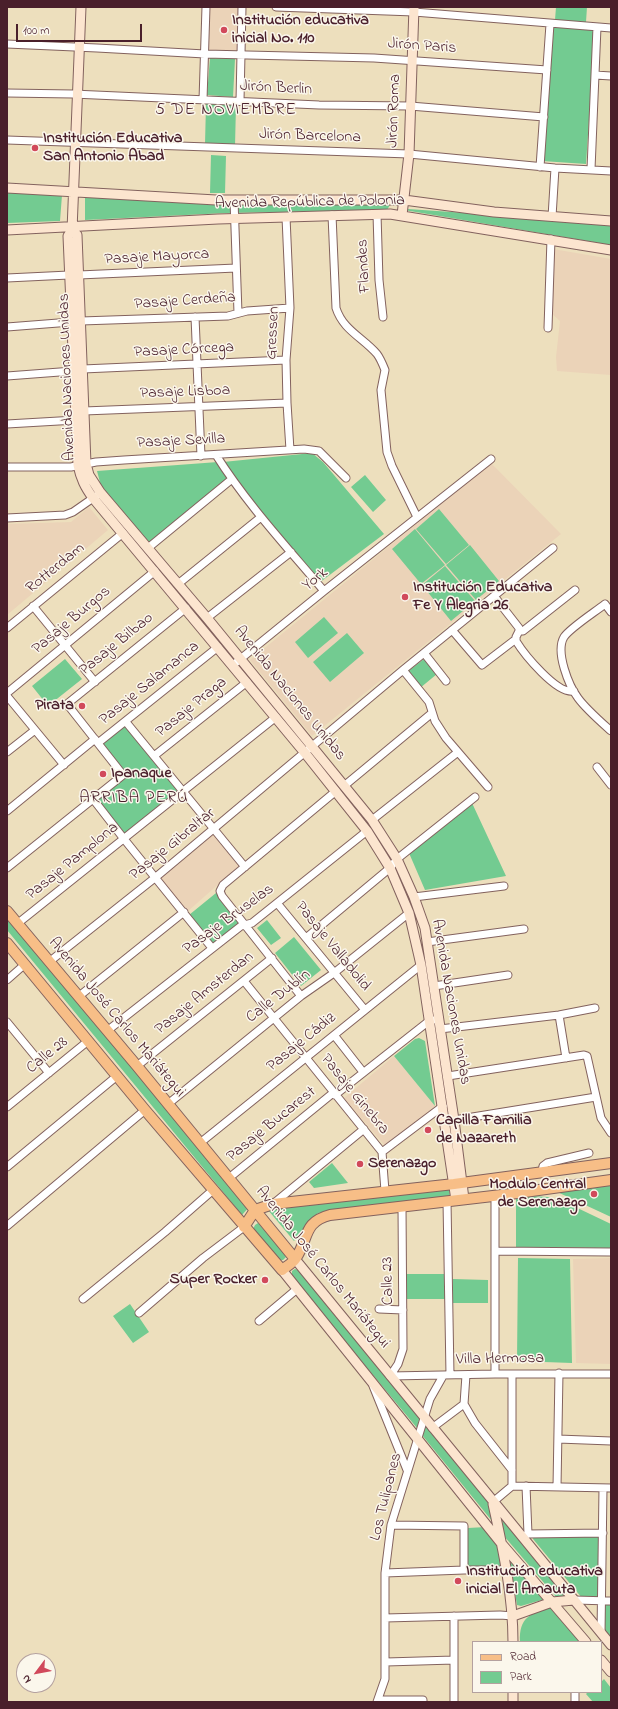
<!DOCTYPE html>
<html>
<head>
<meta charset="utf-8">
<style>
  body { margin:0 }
  #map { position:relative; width:618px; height:1709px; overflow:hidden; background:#eddfbd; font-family:"Indie Flower",sans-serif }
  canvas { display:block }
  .frame { position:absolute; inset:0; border:8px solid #4a1f2b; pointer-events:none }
  .legend { position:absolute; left:472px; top:1641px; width:130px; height:52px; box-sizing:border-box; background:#fbf7ec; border:1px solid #b4a19f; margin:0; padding:5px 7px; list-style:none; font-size:12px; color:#4a1f2b }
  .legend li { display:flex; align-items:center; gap:8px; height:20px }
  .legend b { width:20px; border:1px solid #b4a19f }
  .north { position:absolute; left:16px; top:1653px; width:40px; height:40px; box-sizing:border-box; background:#fbf7ec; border:1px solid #b4a19f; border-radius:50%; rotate:238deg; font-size:11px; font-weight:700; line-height:16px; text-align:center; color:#4a1f2b }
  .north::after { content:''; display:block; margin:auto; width:14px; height:18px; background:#d1495b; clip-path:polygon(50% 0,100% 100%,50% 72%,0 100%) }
  .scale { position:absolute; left:16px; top:24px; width:126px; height:18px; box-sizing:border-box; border:2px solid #4a1f2b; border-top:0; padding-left:5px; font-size:12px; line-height:14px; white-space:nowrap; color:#4a1f2b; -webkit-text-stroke:3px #fbf7ec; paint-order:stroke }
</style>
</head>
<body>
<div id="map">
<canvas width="618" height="1709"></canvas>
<div class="frame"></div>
<ul class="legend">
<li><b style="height:5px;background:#f7be87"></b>Road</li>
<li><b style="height:11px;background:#73cb91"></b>Park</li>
</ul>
<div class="north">N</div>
<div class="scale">100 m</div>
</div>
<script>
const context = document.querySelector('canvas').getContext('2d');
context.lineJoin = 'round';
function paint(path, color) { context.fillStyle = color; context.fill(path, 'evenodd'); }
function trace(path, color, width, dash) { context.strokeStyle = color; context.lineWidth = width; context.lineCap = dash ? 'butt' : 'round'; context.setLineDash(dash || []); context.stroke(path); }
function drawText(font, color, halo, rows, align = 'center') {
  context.font = font + ' "Indie Flower",sans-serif'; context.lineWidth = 3; context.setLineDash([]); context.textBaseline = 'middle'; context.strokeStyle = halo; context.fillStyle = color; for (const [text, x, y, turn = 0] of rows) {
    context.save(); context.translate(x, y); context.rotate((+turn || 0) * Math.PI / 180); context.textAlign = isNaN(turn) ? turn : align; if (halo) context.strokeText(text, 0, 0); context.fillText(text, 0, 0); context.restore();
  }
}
paint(new Path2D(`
  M208,7L241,8L240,53L207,52Z
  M553,249L611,259V375L557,371L556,357L560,321L550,312Z
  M491,463L561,534L312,736L250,660Z
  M89,507L108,530L7,615V524L71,522Z
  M213,835L239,866L187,912L161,878Z
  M394,1056L435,1106L386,1147L344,1098Z
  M611,1258V1364L576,1363L573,1259Z`), '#ebd3b8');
paint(new Path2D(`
  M556,7H587L586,22L555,20Z
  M551,26L593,27L595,31L586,164L542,161Z
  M210,58L235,59L233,97L207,95Z
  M206,104L236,105L235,146L205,144Z
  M211,155L226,156L225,193H210Z
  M7,192L62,195L60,221L7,223Z
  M85,196L240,202L390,205L387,210L226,213L85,220Z
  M408,209L611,223V245L404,210Z
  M312,453L323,462L384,534L319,583L245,496L223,462Z
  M218,462L230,480L150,546L102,490L97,471Z
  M365,475L386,500L373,512L351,487Z
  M439,509L469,545L446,564L416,529Z
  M415,529L445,565L421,584L392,549Z
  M470,545L499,581L476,600L446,565Z
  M445,566L475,601L451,621L422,585Z
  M324,617L338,633L308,658L295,642Z
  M347,633L364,653L330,682L313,662Z
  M65,659L82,679L48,706L32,686Z
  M424,659L437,674L420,688L407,672Z
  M125,725L181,790L123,835L95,799L125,775L100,743Z
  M472,803L506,876L425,890L409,853Z
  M216,893L241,925L214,946L189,915Z
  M7,916L250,1206L242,1215L7,930Z
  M267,920L281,938L271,945L257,928Z
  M294,937L321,970L301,986L275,953Z
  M419,1038L425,1041L435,1106L394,1056L415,1039Z
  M332,1163L348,1183L314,1188L309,1182Z
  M611,1182V1217L553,1190Z
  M449,1188L450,1196L318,1213L294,1241L268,1210Z
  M516,1195L548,1197L569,1204L611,1224V1248L516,1247Z
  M258,1223L285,1254L286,1257L283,1260H279L253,1229L255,1225Z
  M518,1258L570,1259L572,1363L517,1361Z
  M295,1269L299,1270L420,1417L417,1428L294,1280L292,1275V1271Z
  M404,1274H446V1299H404Z
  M453,1279L488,1280V1303H453Z
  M130,1304L149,1332L133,1343L113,1316Z
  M425,1427H428L492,1506V1521L422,1435Z
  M502,1519L565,1596L556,1597L504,1536Z
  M486,1527L498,1542L503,1569L468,1568V1528Z
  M534,1535H601V1598H582L533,1539Z
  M513,1560L545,1599L521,1606L517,1605L510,1563Z
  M605,1603H611V1639L604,1631Z
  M551,1606L580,1642H520C519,1617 530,1614 551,1606Z
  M604,1679L611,1688V1702H593L586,1694L588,1692H601V1682Z`), '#73cb91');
const street = new Path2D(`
  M276,7L414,12L611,28
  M7,44L97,48L205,54L374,58L547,70
  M595,75L611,76
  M7,93L73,94L319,105L410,106L544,117
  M203,100L206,7
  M240,101L242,7
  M7,140L409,154L555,168L611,171
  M540,167L550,24
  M591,169L597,27
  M234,200L238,313
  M377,214L379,280L383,317
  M332,215L336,308C343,330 362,337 377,354C380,358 383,365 385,370L381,390L387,452L392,466L417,517
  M286,217L290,308L286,360L287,403L290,450
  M552,217L555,168
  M79,275L236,268
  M7,278L69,275
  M195,317L201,456
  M81,321L228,316L247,311L290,308
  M7,327L71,322
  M548,328L551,239
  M83,369L286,360
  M7,376L73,371
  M84,411L287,403
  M7,424L76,420
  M216,455C247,504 286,546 324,591
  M7,467H71L96,462L124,460L304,449L319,451L346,478
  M7,518L65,515L73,512L96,496
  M148,548L232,479
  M178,584L261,517
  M494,596L519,628V631L516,637V641C524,654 557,695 574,691
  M33,606L95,682
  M611,612L605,604C595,612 570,628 564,637C555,652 569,686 578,698C586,709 601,722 611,731
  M207,618L291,552
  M7,628L123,533
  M452,630L482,665L516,639
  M519,631H523L575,590
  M424,653L446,681
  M233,665L324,591L491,459
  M403,670L429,702L435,721L446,738L488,787
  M7,693L155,571
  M7,696L64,765
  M126,722L245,867
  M98,743L218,647
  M7,752L35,730
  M154,756L247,682
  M597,767L611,785
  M344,786L432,713
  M93,799L124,839L212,948
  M7,811L95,739
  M372,820L458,752
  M7,868L123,775L67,704L186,608
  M414,897L504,886
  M277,903L365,1010
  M17,924L276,717
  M306,938L390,868L397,859L475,797
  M427,942L524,929
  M49,962L156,877L403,670L553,548
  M7,980L24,965
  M244,981L382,1152
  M434,986L508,975
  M301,996L222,896L220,891L223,885L336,791
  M78,997L184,912
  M559,1015L566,1058
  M7,1022L49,1073
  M440,1029L559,1015L595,1008
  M107,1031L241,926L252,923L367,831
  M334,1035L363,1072
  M137,1066L272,958
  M448,1076L584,1055L587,1056L601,1118L611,1133
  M335,1095L429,1021L433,1020
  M168,1104L301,996L334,973L409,913
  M7,1107L88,1041
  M454,1120L596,1097
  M200,1143L421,965
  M382,1152L443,1106
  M382,1152L385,1191
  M7,1167L117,1076
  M542,1172L543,1166L547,1163L589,1153
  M229,1178L333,1093
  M495,1196V1374
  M447,1201L450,1375
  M273,1204L364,1129
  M7,1226L145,1110
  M495,1251L611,1252
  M83,1299L165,1232L213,1190
  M379,1309L403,1310
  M139,1313L203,1258L244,1227
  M259,1321L297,1289
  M466,1375L464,1404L475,1423L512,1470
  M390,1376L495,1374H611
  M390,1376L398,1364L403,1349L402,1206
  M373,1386L407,1470
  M432,1428L464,1404
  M558,1439L611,1441
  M512,1486L611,1488
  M526,1486L528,1534
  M557,1487L559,1373
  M493,1502L512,1486V1374
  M391,1525L464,1526V1570
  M522,1537L528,1534L603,1533
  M385,1573L464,1570H506
  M574,1600L611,1601
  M454,1616V1702
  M385,1618L500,1615L513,1616
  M601,1633L603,1488
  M386,1662L454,1660
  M377,1702L385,1679V1573L391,1525L430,1399L443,1376
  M378,1702V1700H423V1702
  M575,1702V1692`);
const secondary = new Path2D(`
  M81,7L72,230L68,236L78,465C81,479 85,487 93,498L305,753L367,831L390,868L409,913L421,965L456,1200
  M7,188L216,200H404L494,212L611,221
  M402,215L409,154L414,7
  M7,230L218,219L390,214L611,250
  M72,230L77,235L86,464L89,475L100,492L207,618L372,820L397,859L414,897L425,928L454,1120L464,1199
  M295,1259L611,1645
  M282,1270L501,1543L586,1642
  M493,1504C503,1549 513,1595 513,1642
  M513,1616L552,1602L574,1600
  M601,1660L611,1672
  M513,1702V1692`);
const primary = new Path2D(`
  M7,911L137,1066L295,1259
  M7,943L145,1110L282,1270C287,1266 293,1263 296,1258C309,1238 303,1222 330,1215L510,1194L611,1180
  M244,1227L255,1210L273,1204L454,1184L611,1163`);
trace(street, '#83625e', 9);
trace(secondary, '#83625e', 11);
trace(primary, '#83625e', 12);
trace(street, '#fff', 7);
trace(secondary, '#fce5cf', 9);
trace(primary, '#f7be87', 10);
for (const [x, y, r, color] of [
  [224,30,4,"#d1495b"],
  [35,148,4,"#d1495b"],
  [405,597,4,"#d1495b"],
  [82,706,4,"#d1495b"],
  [103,774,4,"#d1495b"],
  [428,1130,4,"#d1495b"],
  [360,1164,4,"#d1495b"],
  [594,1194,4,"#d1495b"],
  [265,1280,4,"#d1495b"],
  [458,1581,4,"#d1495b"]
]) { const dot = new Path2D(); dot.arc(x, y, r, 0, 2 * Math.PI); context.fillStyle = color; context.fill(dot); trace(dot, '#fbf7ec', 1.5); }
drawText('bold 16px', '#4a1f2b', '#fbf7ec', [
  ["Institución educativa",232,21],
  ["inicial No. 110",232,39],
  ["Institución Educativa",43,139],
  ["San Antonio Abad",43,157],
  ["Institución Educativa",413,588],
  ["Fe Y Alegria 26",413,606],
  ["Pirata",74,706,"right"],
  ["Ipanaque",111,774],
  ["Capilla Familia",436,1121],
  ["de Nazareth",436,1139],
  ["Serenazgo",368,1164],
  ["Modulo Central",586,1185,"right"],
  ["de Serenazgo",586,1203,"right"],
  ["Super Rocker",257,1280,"right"],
  ["Institución educativa",466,1572],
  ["inicial El Amauta",466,1590]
], 'left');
drawText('16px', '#4a1f2b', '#fbf7ec', [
  ["Jirón Paris",422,47,4],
  ["Jirón Berlin",276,89,3],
  ["Jirón Roma",395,111,-88],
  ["Jirón Barcelona",310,137,2],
  ["Avenida República de Polonia",310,203,-1],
  ["Pasaje Mayorca",157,258,-3],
  ["Flandes",365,266,-93],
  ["Pasaje Cerdeña",185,302,-4],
  ["Gressen",274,333,-87],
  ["Pasaje Córcega",184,351,-3],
  ["Avenida Naciones Unidas",68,377,-92],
  ["Pasaje Lisboa",185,393,-2],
  ["Pasaje Sevilla",181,442,-3],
  ["Rotterdam",56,569,-39],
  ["York",316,580,-39],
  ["Pasaje Burgos",72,621,-40],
  ["Pasaje Bilbao",117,645,-39],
  ["Pasaje Salamanca",150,684,-39],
  ["Avenida Naciones Unidas",289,694,51],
  ["Pasaje Praga",192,708,-39],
  ["Pasaje Gibraltar",173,845,-39],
  ["Pasaje Pamplona",73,862,-39],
  ["Pasaje Bruselas",229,920,-36],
  ["Pasaje Valladolid",332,947,51],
  ["Pasaje Amsterdan",205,994,-39],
  ["Calle Dublín",279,997,-38],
  ["Avenida Naciones Unidas",450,1002,80],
  ["Avenida José Carlos Mariátegui",116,1018,50],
  ["Pasaje Cádiz",302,1043,-39],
  ["Calle 28",48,1056,-39],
  ["Pasaje Ginebra",354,1095,51],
  ["Pasaje Bucarest",272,1125,-39],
  ["Avenida José Carlos Mariátegui",322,1268,51],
  ["Calle 23",389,1281,-91],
  ["Villa Hermosa",500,1360,-1],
  ["Los Tulipanes",387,1497,-76]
]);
context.letterSpacing = '1px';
drawText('17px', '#4a1f2b', '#fbf7ec', [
  ["5 DE NOVIEMBRE",226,111],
  ["ARRIBA PERÚ",134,799]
]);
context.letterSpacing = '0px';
</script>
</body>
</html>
